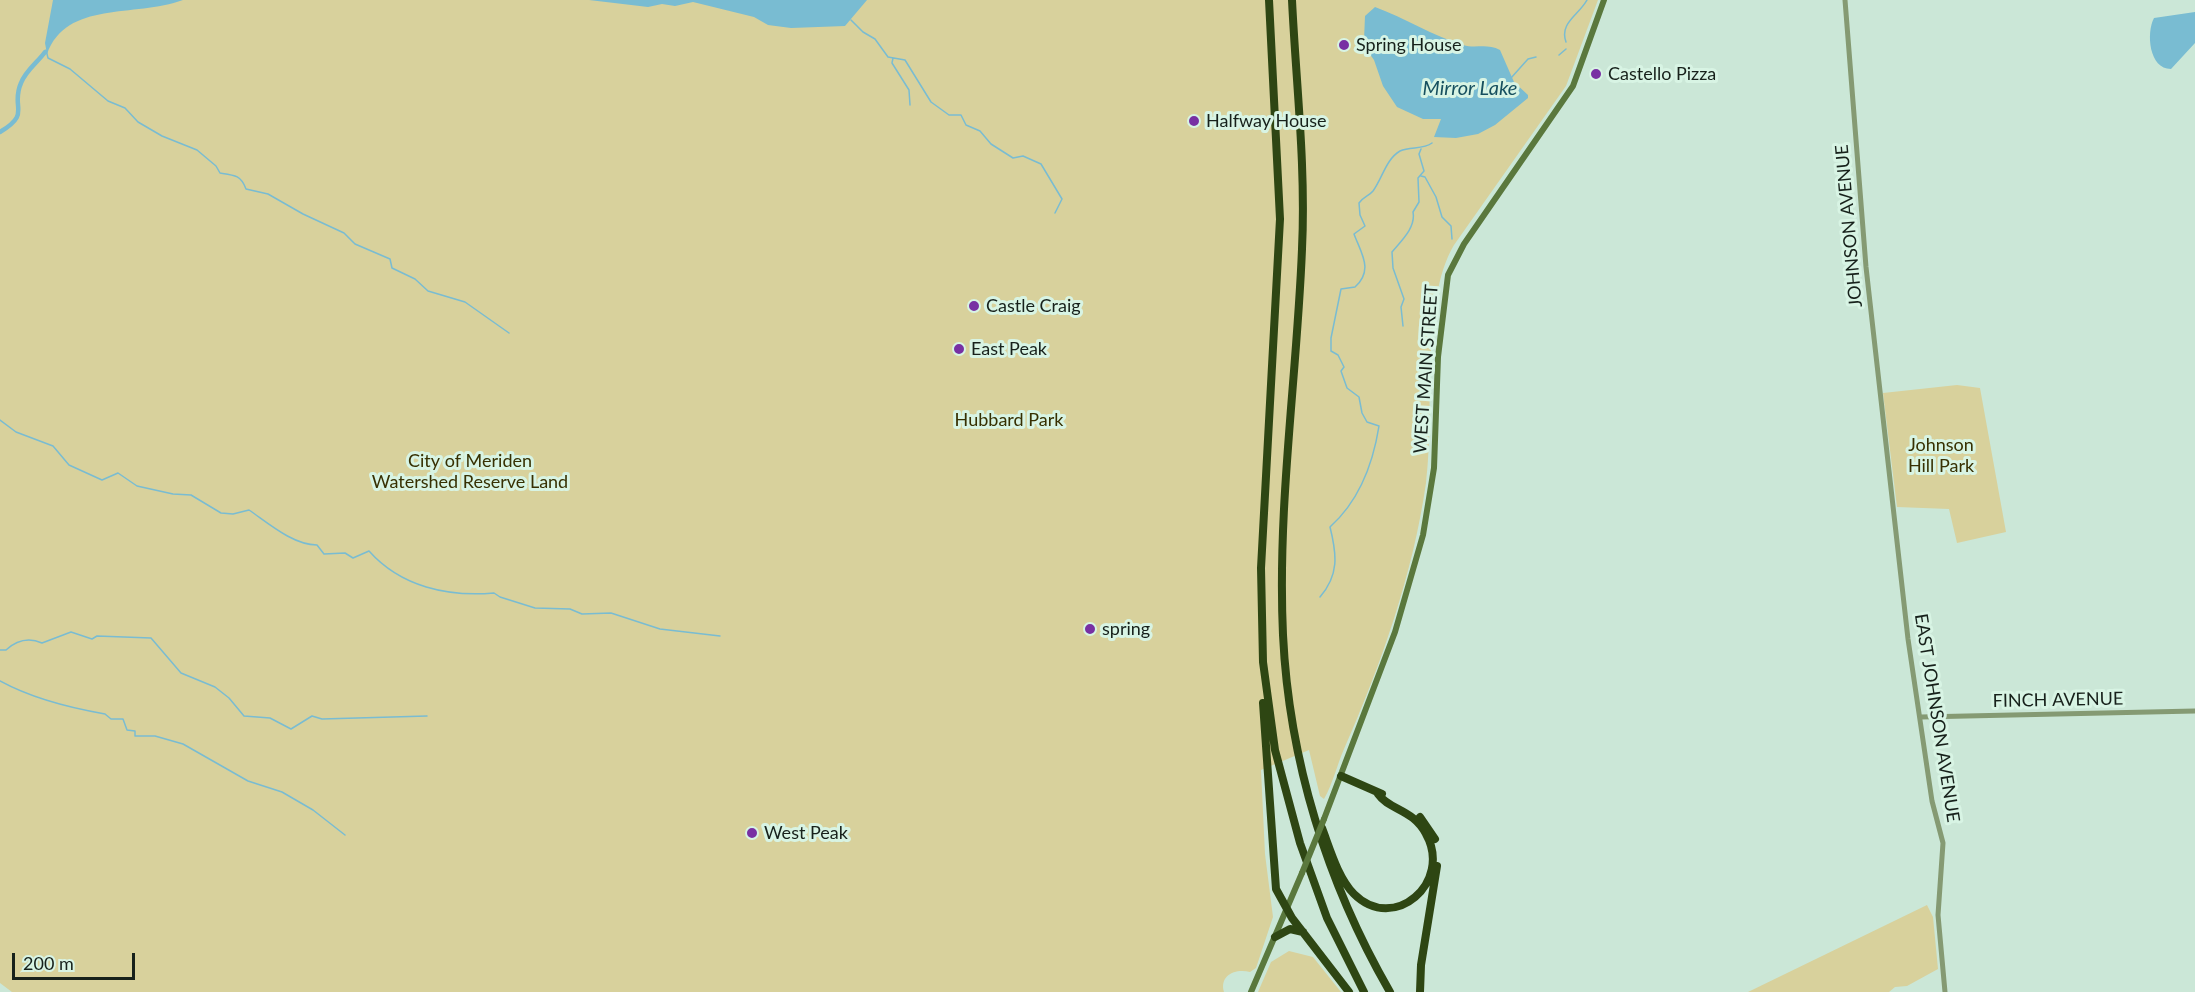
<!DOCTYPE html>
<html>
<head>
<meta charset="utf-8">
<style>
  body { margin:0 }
  #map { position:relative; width:2195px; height:992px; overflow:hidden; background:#cbe7d7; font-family:Lato,sans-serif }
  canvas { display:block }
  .scale { position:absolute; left:12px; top:953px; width:123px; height:27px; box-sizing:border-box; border:3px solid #17211b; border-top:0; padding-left:8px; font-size:18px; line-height:21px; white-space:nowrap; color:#17211b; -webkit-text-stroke:4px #d8f4e4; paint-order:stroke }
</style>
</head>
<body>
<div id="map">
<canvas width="2195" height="992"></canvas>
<div class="scale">200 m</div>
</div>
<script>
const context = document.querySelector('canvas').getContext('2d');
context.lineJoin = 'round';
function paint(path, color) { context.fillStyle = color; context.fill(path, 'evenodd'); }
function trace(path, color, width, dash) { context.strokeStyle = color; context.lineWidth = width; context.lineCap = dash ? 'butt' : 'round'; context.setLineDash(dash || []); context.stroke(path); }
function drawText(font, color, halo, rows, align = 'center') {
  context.font = font + ' Lato,sans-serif'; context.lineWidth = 6; context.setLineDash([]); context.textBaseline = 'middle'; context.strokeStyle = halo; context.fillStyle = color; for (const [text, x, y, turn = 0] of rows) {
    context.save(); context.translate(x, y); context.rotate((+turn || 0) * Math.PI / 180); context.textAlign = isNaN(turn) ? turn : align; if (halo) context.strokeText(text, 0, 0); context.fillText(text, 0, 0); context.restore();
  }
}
paint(new Path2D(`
  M0,0H1598L1566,86L1454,245C1420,302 1435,416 1426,483C1413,574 1381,665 1344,749C1337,765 1333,783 1324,799L1320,796L1309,750L1261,770L1265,854L1273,917L1256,968L1250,972C1236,968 1219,975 1224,992H12L0,983Z
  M1957,385L1980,388L2006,532L1957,543L1949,509L1897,507L1883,393Z
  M1927,905L1933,917L1938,969L1907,986L1895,987L1889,992H1748Z
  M1289,951L1313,957L1341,992H1258L1271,962Z`), '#d8d19c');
paint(new Path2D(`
  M53,0H183C134,18 67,0 47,54L45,43Z
  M589,0H867L845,26L791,28L768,25L754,17L693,2L675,6L662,4L648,7Z
  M1375,7C1405,18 1433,36 1463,45C1475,49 1487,43 1500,50L1514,82L1528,95V98L1495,125L1478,134L1456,138L1434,137L1441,119H1423L1397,107L1383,86L1374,60L1367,50L1364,40L1365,16Z
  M2195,12V43L2171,69C2149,69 2146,33 2154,18Z`), '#79bcd2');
trace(new Path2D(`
  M851,20L863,32L875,39L888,57L905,60L931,102L949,115H961L966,125L980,131L991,144L1013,158L1023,156L1041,164L1062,199L1055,213
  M1566,42C1559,23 1579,15 1587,0
  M46,50L48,58L70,69L108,101L125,108L138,122L162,136L197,150L216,166L220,173C234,175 241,175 246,189L268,194L303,214L344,233L355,244L390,259L392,268L415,279L428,291L465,302L509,333
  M1559,55L1566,49
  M893,58L892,63L909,90L910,105
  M1511,78L1528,59L1536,57
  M1421,176L1425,177L1436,197L1442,217L1451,226L1452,239
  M1403,326L1401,307L1404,299L1393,268L1392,252C1401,241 1416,228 1413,212L1419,202L1418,178L1424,171L1419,154L1421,149
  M0,420L16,432L53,446L69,465L102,480L118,473L137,486L173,494L191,495L221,513L233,514L249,510C268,523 293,545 317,545L324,554L345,553L353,558L369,551C401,587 448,597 494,593L500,597L535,608L570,609L582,614L611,613L660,629L720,636
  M1320,597C1339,575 1337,555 1330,527C1359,501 1373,464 1379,426L1367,422L1362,413L1359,397L1347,388L1341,371L1344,367L1338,355L1331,351V338L1341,289L1355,287C1374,270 1361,253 1354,234L1365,226L1360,215L1359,203C1363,197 1369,196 1373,191C1382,179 1386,159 1400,151C1410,146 1423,150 1432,143
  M0,650H6C17,640 28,637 42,643L71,632L92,639L97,636L151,638L181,673L215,687L229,698L244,716L270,718L291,729L312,716L322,719L427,716
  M0,681C31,698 70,708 105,714L111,719H123L127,730L135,731V736H155L183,744L248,781L282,792L313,810L345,835`), '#79bcd2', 1.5);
trace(new Path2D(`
  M0,132C32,113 10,108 21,83C26,70 38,62 45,52`), '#79bcd2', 4.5);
trace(new Path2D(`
  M1845,0L1866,267L1908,639L1932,801L1943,843L1938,915L1945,992
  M1921,717L2195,711`), '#859a73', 5);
trace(new Path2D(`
  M1324,819L1395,632L1423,535L1434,468L1438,357L1448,275L1464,244L1573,86L1604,0
  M1251,992L1302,873`), '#5a783d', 6);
trace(new Path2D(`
  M1269,0L1280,219L1261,568L1263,662L1275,750L1300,843L1327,918L1364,992
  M1292,0C1296,83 1306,166 1302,249C1297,377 1277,506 1283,635C1289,760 1327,883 1390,992
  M1263,703L1276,889L1292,918L1349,992
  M1341,776L1382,794
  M1420,817L1435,839
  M1322,828C1330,849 1338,878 1354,894C1394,934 1453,882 1426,834C1413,809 1389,810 1378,794
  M1275,937L1290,929L1303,932
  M1420,992L1421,965L1437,866`), '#2e4613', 8);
trace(new Path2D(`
  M1302,873L1324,819`), '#5a783d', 6);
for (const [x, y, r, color] of [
  [1344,45,6,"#7830a3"],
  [1596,74,6,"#7830a3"],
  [1194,121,6,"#7830a3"],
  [974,306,6,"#7830a3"],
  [959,349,6,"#7830a3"],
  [1090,629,6,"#7830a3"],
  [752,833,6,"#7830a3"]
]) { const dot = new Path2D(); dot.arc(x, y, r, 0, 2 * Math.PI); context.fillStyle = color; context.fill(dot); trace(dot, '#d8f4e4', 2); }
drawText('18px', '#17211b', '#d8f4e4', [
  ["Spring House",1356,45],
  ["Castello Pizza",1608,74],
  ["Halfway House",1206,121],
  ["Castle Craig",986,306],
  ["East Peak",971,349],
  ["spring",1102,629],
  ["West Peak",764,833]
], 'left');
drawText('18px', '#17211b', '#d8f4e4', [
  ["JOHNSON AVENUE",1849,226,-95],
  ["WEST MAIN STREET",1426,369,-86],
  ["FINCH AVENUE",2058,700,-1],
  ["EAST JOHNSON AVENUE",1937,718,81]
]);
drawText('18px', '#373002', '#d8f4e4', [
  ["Hubbard Park",1009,420],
  ["Johnson",1941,445],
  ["Hill Park",1941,466],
  ["City of Meriden",470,461],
  ["Watershed Reserve Land",470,482]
]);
drawText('italic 20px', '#17505f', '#d8f4e4', [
  ["Mirror Lake",1470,89]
]);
</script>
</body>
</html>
